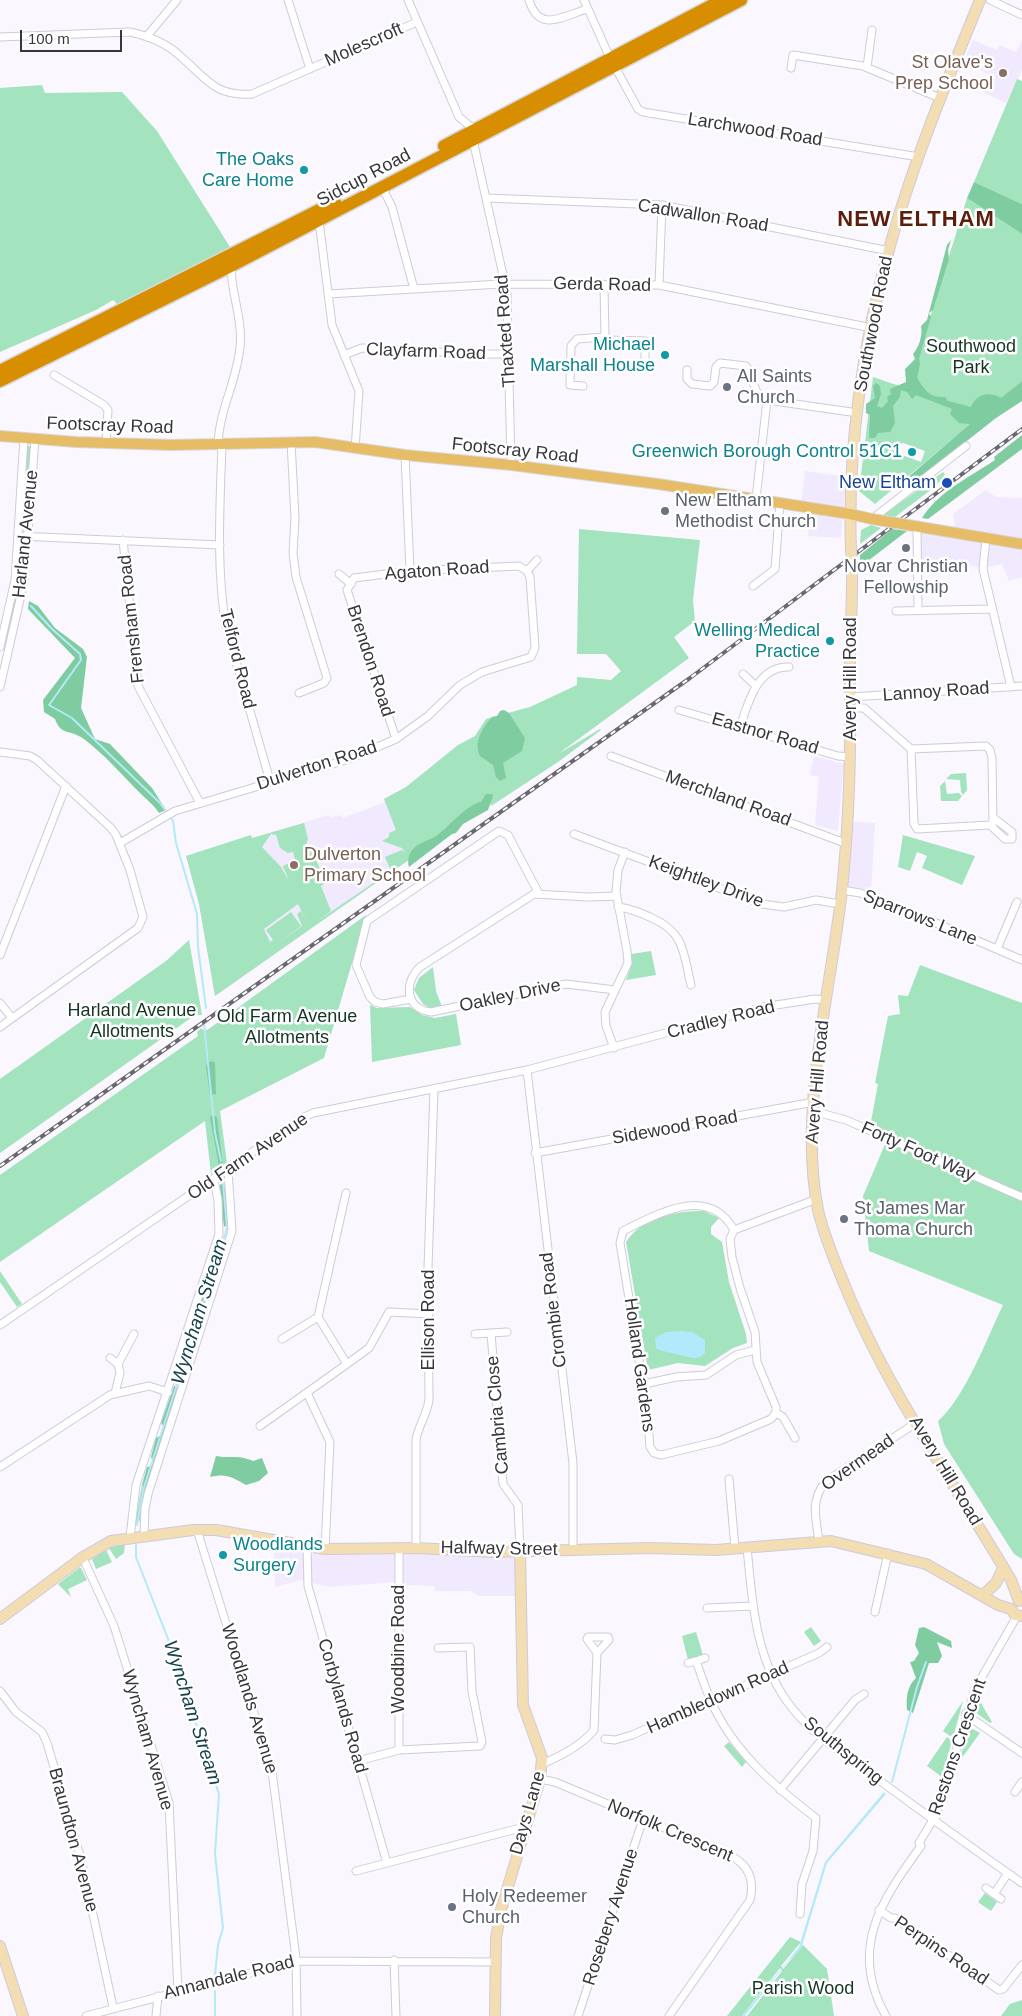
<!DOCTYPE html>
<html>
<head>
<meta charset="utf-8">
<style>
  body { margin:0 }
  #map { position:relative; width:1022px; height:2016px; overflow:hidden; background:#faf7fe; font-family:Arial,sans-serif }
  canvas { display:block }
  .scale { position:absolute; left:20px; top:30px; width:102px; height:22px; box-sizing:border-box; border:2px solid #38363d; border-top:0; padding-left:6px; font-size:15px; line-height:18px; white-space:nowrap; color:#38363d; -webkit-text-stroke:4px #fff; paint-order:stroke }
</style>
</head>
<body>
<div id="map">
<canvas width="1022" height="2016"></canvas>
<div class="scale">100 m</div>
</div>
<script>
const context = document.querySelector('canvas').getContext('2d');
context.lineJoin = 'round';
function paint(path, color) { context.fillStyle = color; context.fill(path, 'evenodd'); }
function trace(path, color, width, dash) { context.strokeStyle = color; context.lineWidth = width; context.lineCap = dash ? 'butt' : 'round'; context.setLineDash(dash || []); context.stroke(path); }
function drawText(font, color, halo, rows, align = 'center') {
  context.font = font + ' Arial,sans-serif'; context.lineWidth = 5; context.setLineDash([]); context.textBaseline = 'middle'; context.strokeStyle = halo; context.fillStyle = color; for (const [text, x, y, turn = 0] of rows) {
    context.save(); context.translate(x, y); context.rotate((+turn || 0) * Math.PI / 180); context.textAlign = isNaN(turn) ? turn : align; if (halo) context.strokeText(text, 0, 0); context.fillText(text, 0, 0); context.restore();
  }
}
paint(new Path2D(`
  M973,40L997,50L999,45L1016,52L1022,40V70L1006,103L983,92L990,75L963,62Z
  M805,471L846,477L841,538L808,536L810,506L801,504Z
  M986,490L996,497L1022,498V544L956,533L953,514Z
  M920,531L1022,549V577L1009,581L1002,564L984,568L921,559Z
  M486,729L407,860L215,996L199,904L186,856L251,835L252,838L329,815L331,818L341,815L342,818L362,811L385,802L384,799L406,787Z
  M814,756L844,764L838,831L815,825L819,777L810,775Z
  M852,821L875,823L871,890L847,887Z
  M274,1545L305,1550L444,1553L467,1557L518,1558V1596H479L470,1591H435V1586L406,1585L397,1582L329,1587L301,1580L275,1587Z`), '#f1eafe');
paint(new Path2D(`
  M1017,79L1022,81V204L974,182Z
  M42,85L45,93L122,92L157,131L230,247L117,304L113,300L96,310L0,352V88Z
  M967,198L1022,234V381L875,504L859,491L873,377L908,389ZM903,443L925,451L921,462L899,454L900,444Z
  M27,446H31L25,528H22Z
  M943,472L945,474L936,486L895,517L883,515Z
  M871,525L881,528L860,544L861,530Z
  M579,529L700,540L693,600L695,621L674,637L689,658L558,754L600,729L601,730L558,762L491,806L490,803L215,996L199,904L186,856L251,835L252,838L304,823L308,839L305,848L313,853L326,883L321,886L331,911L316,922L391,871L385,857L402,850L405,853L402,848L382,841L389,837V833L396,830L384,799L406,787L458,745L475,736L486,719L530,707L577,685V677L611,680L621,671L606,654H577ZM271,834L276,835L280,848L288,853L293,852L295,860L283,866L289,881L281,867L262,847ZM298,904L309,927L301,911L297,914L302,926L276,945L301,926L291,912L266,930L273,940L270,942L264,929Z
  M20,545H24L23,571L9,633L7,627Z
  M966,773L967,790L963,795L961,792L960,780L946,779L951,774Z
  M945,781L947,794L959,793L962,796L958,801H941L940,786Z
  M903,835L975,856L962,885L922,868L927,856L917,852L910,871L898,867Z
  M366,915L324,1058L220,1111L227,1163L211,1174L205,1121L0,1262V1175L198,1036L197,1032L201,1028L205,1031L210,1028Z
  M189,940L202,1015H195L178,1027L0,1153V1079L166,961Z
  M651,951L656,975L626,980L631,967V954Z
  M920,965L1022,1003V1559L1014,1554L944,1444L938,1421C965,1398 987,1338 1003,1305L869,1251L863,1196L889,1135L870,1127L878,1084L875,1083L888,1016L900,1014L898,995L908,996Z
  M433,967L436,991L442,1007L430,1008L423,1004L414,990L419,978Z
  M370,1005L377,1008L410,1007L422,1015L435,1018L456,1014L461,1045L372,1062Z
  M704,1211L719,1218L711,1227V1234L722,1242L729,1282L746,1334L747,1343L733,1348L705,1366L678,1363L648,1370L626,1242C643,1217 675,1211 704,1211Z
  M0,1271L22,1304L17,1307L0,1282Z
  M142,1485L144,1488C144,1497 144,1517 138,1523L135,1522Z
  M125,1544L124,1553L116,1559L109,1548Z
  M106,1550L112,1562L96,1569L92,1559Z
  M79,1568H81L87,1580L68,1589L71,1597L58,1584Z
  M811,1627L821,1641L814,1646L804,1632Z
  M696,1632L703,1655L688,1660L682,1636Z
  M978,1698L992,1722L990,1723L975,1712Z
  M963,1701L953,1738L943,1731Z
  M969,1727L980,1733L959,1762Z
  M947,1737L952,1741L942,1777L927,1766Z
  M729,1742L746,1762L742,1767L724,1746Z
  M985,1893L997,1902L991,1911L978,1902Z
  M790,1937L801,1942L781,1966L783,1969L803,1945L827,1969L834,2016H747L782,1971L780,1968L742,2016H727Z
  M1022,2000V2016H1001L1010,2004Z`), '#a3e3bd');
paint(new Path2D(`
  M974,182L1022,204V234L967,198Z
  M951,240L948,250L949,259L933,310L929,313L931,317L919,359L920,364L917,378C925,390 929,398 945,397L948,401L971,407C976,394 989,391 1001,398L1022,381V401L996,418L911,485L906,479L970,424L959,423L950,414L952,409L916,395L912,399L907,392L901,390L900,397L893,406L895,423L890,432L878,433L875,438H869L870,415L866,413V404L875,398L873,386L876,383L880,386L881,394L877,406L882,408L888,401L887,397L891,394L890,389L906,382L905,369L915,359L913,354C919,347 923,335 921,326L927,320L947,245Z
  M1022,435V449L928,519L922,518C939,491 970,477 995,460L994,457Z
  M892,529L907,531L860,567V555Z
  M29,601L38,606L55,628L83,649L87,657L81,708L95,739L110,744L152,788L166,810L159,813C154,805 147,800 140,793C122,775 105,755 84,739C70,729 61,736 55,719L44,712L43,700L75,658L28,609Z
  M504,710L509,713L525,738L522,751L503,763L506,778L500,781L496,777L493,765L480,756C473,742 483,727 492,717L497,716L500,711Z
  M486,794H492L493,796L488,810L463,824L456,833L452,834L409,867C407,861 409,853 413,849C418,843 430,840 436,836C449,827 467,804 481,802Z
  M212,1061L215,1063L216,1094L210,1095L206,1067L207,1063Z
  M212,1115L217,1117L223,1166L219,1169C217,1151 213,1136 210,1117Z
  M224,1183L230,1223L224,1227L219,1188L220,1185Z
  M210,1273L215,1274L194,1344L187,1357L188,1360L180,1386L175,1384L174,1381Z
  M174,1386L180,1388L143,1502L144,1488L142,1485L147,1467L152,1466L153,1462L151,1457L156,1438L160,1436L164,1427L161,1423Z
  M216,1456C231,1459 237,1454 253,1461L262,1458L268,1473L259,1481L246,1485C232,1477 226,1473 210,1477Z
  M924,1627L951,1641L952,1648L937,1642L942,1656L938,1663H929L913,1713L907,1710C906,1698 907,1686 916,1678L910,1662L914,1661L919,1653L915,1645L919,1628Z`), '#7fcca0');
paint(new Path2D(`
  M681,1331L692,1332L705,1340V1353C702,1356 699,1358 694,1358C689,1357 659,1351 656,1348L655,1338L666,1332Z
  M884,1792L886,1794L827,1863L801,1949L788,1961L745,2016H742L799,1947L825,1862Z`), '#b3e9fa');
trace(new Path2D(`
  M31,606L52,629L80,654L81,660L49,705L72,718L160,803L167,813
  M170,817L173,821L176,843L197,914L198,947L206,1008
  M204,1024L215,1133L221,1161
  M137,1525L144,1487L225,1235L227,1227L223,1183
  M136,1545V1557L168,1639L219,1794L215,1854L223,1928L218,1945L215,1975
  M892,1782L917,1687L926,1662
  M215,1991V2016`), '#b3e9fa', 2);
const street = new Path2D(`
  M288,0L310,69
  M408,0L459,117L470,126L477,129
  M529,0C539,33 561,17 587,9
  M584,0L610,58
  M990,0L1022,15
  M147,36L177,0
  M0,37L130,32C148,36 165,42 179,55C205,77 214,97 252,94L417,22
  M615,67L638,109L643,112L919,157
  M867,67L872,30
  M791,68L793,55L863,66L940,98
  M473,140L507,293L511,465
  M382,187L392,207L414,289
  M486,198L662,205L889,251
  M319,221L332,325L359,391L355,449
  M604,285L605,337
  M659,285L662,205
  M328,294L501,284L659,285L872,328
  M344,355L362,348L478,354H509
  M687,370V379L692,384L710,386L714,382L716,367L720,363L746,366C755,379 751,393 767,400
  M54,375L104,405L108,410L106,443
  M583,386L570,385L571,346L577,339L605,337L612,340L645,341V359
  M291,442L295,518L293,553L296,577L327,678L324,683L299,693
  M218,445C219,410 237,381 240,347C243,319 231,294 231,266
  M222,445C220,505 216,568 226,627L270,781
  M405,455L410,571
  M756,499L767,400L858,413
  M872,519L966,446
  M917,527L918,610
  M18,536L220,545
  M986,538L983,569L1011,687
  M123,540L138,686L200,803
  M527,571L537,560
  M339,574L351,584
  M753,586L775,569L780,503
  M896,611L991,609
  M0,647L15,580L24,438
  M743,674L756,686
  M0,687L24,582L35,439
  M851,697L1022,686
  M851,708H864L911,749L986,746L990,750L992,758L993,823L990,825L917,829L914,824L911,749
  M679,710L838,756L851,757
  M740,727C748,703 757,666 789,667
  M396,739L347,590L354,578L410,571L519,566L527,571
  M0,752L30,756L37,760L111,828L116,835L130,870L143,917L138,928L0,1027
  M611,756L845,843
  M990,825L1005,839H1012V832L995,819
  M574,834L762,904L784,907L816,900L840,904
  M120,843L175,811L349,759L396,739L428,716L460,685L482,672L531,657L535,648L530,577L527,571
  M842,890L860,893L913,913L1022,960
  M618,907C630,908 641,913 652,918C685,933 683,952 691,985
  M997,949L1017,902
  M0,955L66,786
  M615,990L566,984L431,1012C406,1009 403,983 420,967L534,894L588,897L617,896
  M411,999L383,1004L375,1002L370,997L356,965L367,921L499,831L508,835L538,892
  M0,1003L12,1018
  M614,1048L606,1026L605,1012L628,963L627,951L616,892L618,870L625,852
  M527,1070L573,1463V1550
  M813,1111L846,1120L1022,1197
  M535,1153L814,1102
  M346,1193L318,1317L347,1364L369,1348L389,1312L429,1314
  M734,1230C708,1184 658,1214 623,1231L620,1243L640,1366L645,1388L650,1447L654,1453L661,1455L719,1441L771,1419L776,1413V1407L757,1362L755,1332L740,1288L732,1257L730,1239L734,1230L817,1199
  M0,1325L302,1118L313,1113L527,1070L763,1007L815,999L826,1000
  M491,1333L507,1332
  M475,1334L491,1333L503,1484L518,1505L520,1552
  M282,1339L318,1317
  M110,1358L118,1364
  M644,1384L676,1377L706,1375L736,1355L755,1350
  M115,1393L120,1373L118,1364L134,1334
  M307,1393L330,1442L325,1549
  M776,1413L783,1417L795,1438
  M260,1426L347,1364
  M0,1467L110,1395L149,1386L168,1392
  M729,1479L735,1548
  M197,1530L272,1771L296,1958L297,2016
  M144,1535L145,1509L148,1494L232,1231L228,1170
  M130,1537L136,1485L219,1234L218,1200L214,1180
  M819,1541C816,1518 810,1502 825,1482L916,1423
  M307,1547L308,1586L387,1863L524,1827
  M747,1547C752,1600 755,1655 786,1700C811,1736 852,1760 887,1786C931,1818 976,1851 1022,1883
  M399,1548V1750
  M416,1548V1440C418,1426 427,1415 429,1400L428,1268L434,1089
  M83,1558L114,1626L169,1803L178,1991
  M707,1608L753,1606
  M875,1612L888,1553
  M705,1658L696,1661C701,1674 705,1688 711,1701C733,1751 774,1786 816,1818L813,1851L802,1884L800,1914
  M688,1663L696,1661
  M0,1691L16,1712L42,1732L47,1743L81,1859L113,2007
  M965,1714L1022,1753
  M605,1739L615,1740L632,1735L819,1653L827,1647
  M358,1761L399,1750L480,1746L482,1742L472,1691L470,1647L438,1648
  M542,1764C561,1756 581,1746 594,1730L597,1653L609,1640L608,1637H588L587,1639L597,1653
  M540,1779L555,1782L729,1855C748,1864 755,1879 750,1900L669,2016
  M780,1790L855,1700L864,1694
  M1015,1792L1022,1782
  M356,1871L387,1863
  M986,1888L994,1894L1008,1873
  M994,1894L1001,1899
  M879,1910L891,1918H895L999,1990L1003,1989L1022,1965
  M394,1960L396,2016
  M86,2016L296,1961L495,1962
  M156,2016L158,1996
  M578,2016L643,1819
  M886,2016C848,1949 881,1901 921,1846L919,1843L931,1823L934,1822L975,1689L1017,1616`);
const secondary = new Path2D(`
  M851,549C847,450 863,341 890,246C913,162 947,81 980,0
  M852,562C853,603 849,645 850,686C851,754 849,822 842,890C831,991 798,1109 818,1210C824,1236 835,1262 845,1286C887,1390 954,1483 1011,1580L1019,1601
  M982,1596L996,1583L1003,1568
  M1011,1609L1015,1615L1022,1616
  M0,1619L83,1557L111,1541L193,1530H216L325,1549L416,1548L492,1552L650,1548L716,1550L831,1541L926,1564L998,1605L1011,1609
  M0,1946L23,2016
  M495,2016L496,1938L501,1910L540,1779L542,1758L523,1705L520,1552`);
const primary = new Path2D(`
  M0,436L76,442L172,445L315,442L405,455L511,465L658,484L850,514L872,519
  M914,526L1022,544`);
const highway = new Path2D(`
  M444,146L722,0
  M2,370L335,202
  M0,381L231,266L741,0`);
trace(street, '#d0cadb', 9);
trace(secondary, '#d0cadb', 12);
trace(primary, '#d7d7d8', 12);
trace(highway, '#d7d7d8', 15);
trace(street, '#fff', 7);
trace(secondary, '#f3ddb3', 10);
trace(primary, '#e7bc67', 10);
trace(highway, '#d78f01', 12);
const rail = new Path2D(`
  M0,1166L690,678L1022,429`);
trace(rail, '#6a686f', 4);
trace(rail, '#fff', 2, [5.5]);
const secondaryBridge = new Path2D(`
  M851,549L852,562`);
const primaryBridge = new Path2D(`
  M872,519L914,526`);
trace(secondaryBridge, '#d0cadb', 12, []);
trace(primaryBridge, '#d7d7d8', 12, []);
trace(secondaryBridge, '#f3ddb3', 10);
trace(primaryBridge, '#e7bc67', 10);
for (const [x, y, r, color] of [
  [1003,73,5,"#8d6e63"],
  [304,170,5,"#0f9aa8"],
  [665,355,5,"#0f9aa8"],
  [727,387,5,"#6b7280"],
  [912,452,5,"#0f9aa8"],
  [947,483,6,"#1a4fb4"],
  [665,511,5,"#6b7280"],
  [906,548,5,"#6b7280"],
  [830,641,5,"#0f9aa8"],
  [294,865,5,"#8d6e63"],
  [844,1219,5,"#6b7280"],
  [223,1555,5,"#0f9aa8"],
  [452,1907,5,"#6b7280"]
]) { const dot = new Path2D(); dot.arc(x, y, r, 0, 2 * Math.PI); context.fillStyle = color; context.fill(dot); trace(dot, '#fff', 2); }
drawText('18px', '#38363d', '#fff', [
  ["Molescroft",364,45,-24],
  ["Larchwood Road",755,130,9],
  ["Sidcup Road",364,178,-28],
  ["Cadwallon Road",703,216,9],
  ["Gerda Road",602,285,1],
  ["Southwood Road",874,324,-79],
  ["Thaxted Road",506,331,-94],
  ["Clayfarm Road",426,352,2],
  ["Footscray Road",110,426,2],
  ["Footscray Road",515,451,6],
  ["Harland Avenue",26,534,-84],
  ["Agaton Road",437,571,-4],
  ["Frensham Road",132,619,-96],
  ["Telford Road",237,659,76],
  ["Brendon Road",370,661,72],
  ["Avery Hill Road",851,679,-90],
  ["Lannoy Road",936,692,-4],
  ["Eastnor Road",765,734,16],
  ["Dulverton Road",317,766,-18],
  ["Merchland Road",728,799,20],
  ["Keightley Drive",706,882,20],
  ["Sparrows Lane",920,918,22],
  ["Oakley Drive",510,996,-12],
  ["Cradley Road",721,1020,-14],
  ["Avery Hill Road",818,1082,-85],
  ["Sidewood Road",675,1128,-10],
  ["Forty Foot Way",918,1152,24],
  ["Old Farm Avenue",248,1157,-34],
  ["Crombie Road",554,1310,-97],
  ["Ellison Road",429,1320,-90],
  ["Holland Gardens",639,1365,82],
  ["Cambria Close",498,1415,-95],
  ["Overmead",858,1463,-35],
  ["Avery Hill Road",945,1471,59],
  ["Halfway Street",499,1549,1],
  ["Woodbine Road",399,1649,-90],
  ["Hambledown Road",718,1698,-24],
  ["Woodlands Avenue",249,1699,73],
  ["Corbylands Road",342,1706,74],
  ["Wyncham Avenue",147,1740,74],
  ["Restons Crescent",958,1747,-71],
  ["Southspring",843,1751,39],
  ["Days Lane",528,1813,-74],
  ["Norfolk Crescent",670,1831,23],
  ["Braundton Avenue",73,1840,75],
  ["Rosebery Avenue",611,1917,-72],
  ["Perpins Road",941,1951,34],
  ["Annandale Road",229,1978,-14]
]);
drawText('18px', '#785e54', '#fff', [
  ["St Olave's",993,63],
  ["Prep School",993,84],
  ["Dulverton",304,855,"left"],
  ["Primary School",304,876,"left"]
], 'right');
drawText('18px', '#0d838f', '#fff', [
  ["The Oaks",294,160],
  ["Care Home",294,181],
  ["Michael",655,345],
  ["Marshall House",655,366],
  ["Greenwich Borough Control 51C1",902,452],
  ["Welling Medical",820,631],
  ["Practice",820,652],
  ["Woodlands",233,1545,"left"],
  ["Surgery",233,1566,"left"]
], 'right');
drawText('18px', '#133523', '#fff', [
  ["Southwood",971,347],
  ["Park",971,368],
  ["Harland Avenue",132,1011],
  ["Allotments",132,1032],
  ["Old Farm Avenue",287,1017],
  ["Allotments",287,1038],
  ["Parish Wood",803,1989]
]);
drawText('18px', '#5b616d', '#fff', [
  ["All Saints",737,377],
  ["Church",737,398],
  ["New Eltham",675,501],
  ["Methodist Church",675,522],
  ["Novar Christian",906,567,"center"],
  ["Fellowship",906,588,"center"],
  ["St James Mar",854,1209],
  ["Thoma Church",854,1230],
  ["Holy Redeemer",462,1897],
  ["Church",462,1918]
], 'left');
drawText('18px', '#164399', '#fff', [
  ["New Eltham",936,483]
], 'right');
drawText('italic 19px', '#16424e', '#fff', [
  ["Wyncham Stream",200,1312,-73],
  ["Wyncham Stream",192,1713,72]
]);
context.letterSpacing = '1px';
drawText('bold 22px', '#5e1c0c', '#fff', [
  ["NEW ELTHAM",916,220]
]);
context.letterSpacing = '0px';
</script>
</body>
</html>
